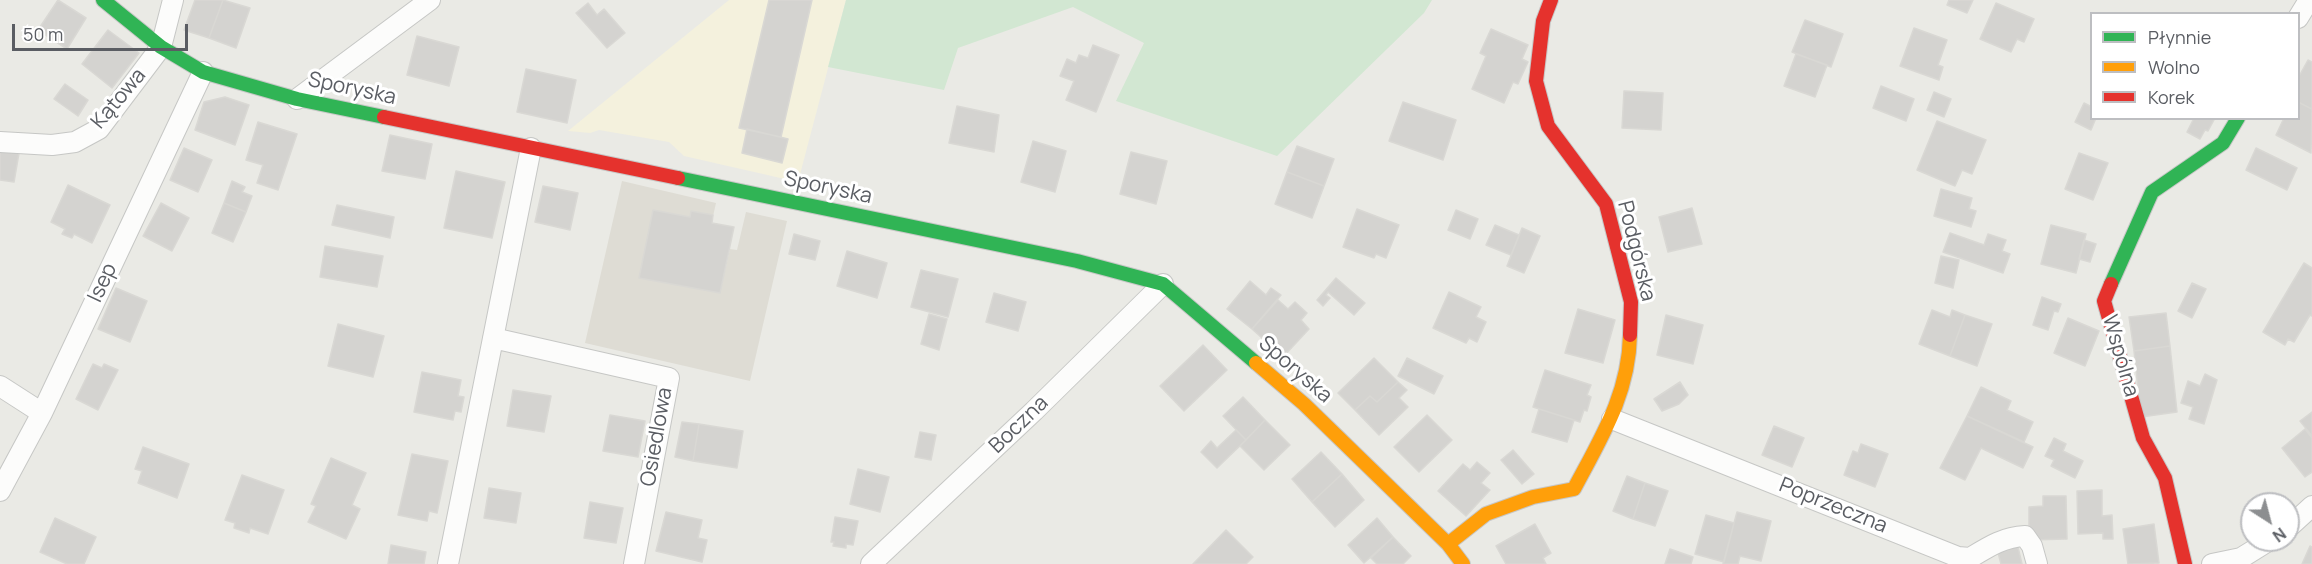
<!DOCTYPE html>
<html>
<head>
<meta charset="utf-8">
<style>
  body { margin:0 }
  #map { position:relative; width:2312px; height:564px; overflow:hidden; background:#eaeae5; font-family:Manrope,sans-serif }
  canvas { display:block }
  .legend { position:absolute; left:2090px; top:12px; width:210px; height:108px; box-sizing:border-box; background:#fff; border:2px solid #bdbec1; margin:0; padding:8px 10px; list-style:none; font-size:18px; color:#5a5d63 }
  .legend li { display:flex; align-items:center; gap:12px; height:30px }
  .legend b { width:30px; border:2px solid #bdbec1 }
  .north { position:absolute; left:2240px; top:492px; width:60px; height:60px; box-sizing:border-box; background:#fff; border:2px solid #bdbec1; border-radius:50%; rotate:144deg; font-size:16px; font-weight:700; line-height:24px; text-align:center; color:#5a5d63 }
  .north::after { content:''; display:block; margin:auto; width:21px; height:27px; background:#8c8e90; clip-path:polygon(50% 0,100% 100%,50% 72%,0 100%) }
  .scale { position:absolute; left:12px; top:24px; width:176px; height:27px; box-sizing:border-box; border:3px solid #5a5d63; border-top:0; padding-left:8px; font-size:18px; line-height:21px; white-space:nowrap; color:#5a5d63; -webkit-text-stroke:4px #fff; paint-order:stroke }
</style>
</head>
<body>
<div id="map">
<canvas width="2312" height="564"></canvas>
<ul class="legend">
<li><b style="height:8px;background:#30b455"></b>Płynnie</li>
<li><b style="height:8px;background:#ff9f0a"></b>Wolno</li>
<li><b style="height:8px;background:#e5322d"></b>Korek</li>
</ul>
<div class="north">N</div>
<div class="scale">50 m</div>
</div>
<script>
const context = document.querySelector('canvas').getContext('2d');
context.lineJoin = 'round';
function paint(path, color) { context.fillStyle = color; context.fill(path, 'evenodd'); }
function trace(path, color, width, dash) { context.strokeStyle = color; context.lineWidth = width; context.lineCap = dash ? 'butt' : 'round'; context.setLineDash(dash || []); context.stroke(path); }
function drawText(font, color, halo, rows, align = 'center') {
  context.font = font + ' Manrope,sans-serif'; context.lineWidth = 6; context.setLineDash([]); context.textBaseline = 'middle'; context.strokeStyle = halo; context.fillStyle = color; for (const [text, x, y, turn = 0] of rows) {
    context.save(); context.translate(x, y); context.rotate((+turn || 0) * Math.PI / 180); context.textAlign = isNaN(turn) ? turn : align; if (halo) context.strokeText(text, 0, 0); context.fillText(text, 0, 0); context.restore();
  }
}
paint(new Path2D(`
  M729,0H846L798,182L684,156L669,142L599,130L590,133L568,131Z`), '#f4f1dd');
paint(new Path2D(`
  M622,181L716,203L697,287L720,293L730,249L737,250L746,212L787,221L750,381L585,343Z`), '#dedcd4');
paint(new Path2D(`
  M846,0H1432L1424,13L1277,156L1116,101L1144,43L1073,7L958,48L944,90L828,67Z`), '#d2e7d2');
const building = new Path2D(`
  M58,0L86,18L67,49L38,30Z
  M195,0H223L209,38L184,30Z
  M223,0L250,8L236,48L209,38Z
  M769,0H812L781,137L739,128Z
  M1949,0H1973L1967,13L1947,5Z
  M588,3L597,15L604,9L625,33L607,48L576,13Z
  M1996,3L2034,19L2024,42L2017,39L2011,52L1980,39Z
  M1805,20L1843,34L1831,67L1792,52Z
  M1914,28L1947,40L1938,65L1943,67L1939,80L1900,66Z
  M1491,29L1528,45L1522,59L1528,62L1518,84L1513,82L1504,103L1472,89L1486,56L1480,53Z
  M108,30L139,53L112,88L82,64Z
  M417,36L459,47L449,86L407,75Z
  M1093,45L1119,55L1096,112L1066,100L1074,81L1060,76L1067,59L1076,63L1079,55L1088,58Z
  M1796,54L1827,65L1815,97L1784,86Z
  M2308,60L2312,62V109L2298,102V78Z
  M526,69L576,80L567,123L517,112Z
  M65,84L88,100L78,116L54,99Z
  M1881,86L1914,99L1906,121L1873,108Z
  M1624,91L1663,93L1661,130L1622,128Z
  M1934,92L1951,99L1944,117L1927,110Z
  M225,97L249,105L235,145L195,130L204,102Z
  M1403,102L1456,120L1443,160L1389,141Z
  M2298,102L2312,109L2311,153L2276,135L2284,118H2298Z
  M2084,103L2092,107V118H2096L2091,130L2075,122Z
  M957,106L999,115L994,152L949,143Z
  M2194,118H2215L2208,131L2205,130L2200,139L2187,132Z
  M1937,121L1986,140L1972,174L1962,170L1955,186L1917,170Z
  M258,122L297,134L278,190L257,183L263,165L246,160Z
  M747,129L788,139L782,163L742,153Z
  M390,135L432,144L425,179L382,171Z
  M1033,141L1066,151L1055,192L1021,182Z
  M1297,146L1334,159L1324,186L1287,172Z
  M184,148L212,160L198,192L170,180Z
  M2256,148L2297,168L2287,190L2246,170Z
  M0,150L19,153L14,182L0,180Z
  M1131,152L1167,161L1156,204L1120,194Z
  M2079,153L2108,163L2093,200L2065,189Z
  M456,171L505,182L492,238L444,228Z
  M1287,172L1324,186L1312,218L1275,204Z
  M232,181L245,187L242,192L252,196L246,212L224,203Z
  M68,185L110,205L92,243L74,234L72,238L62,234L65,229L51,222Z
  M543,186L578,193L570,230L535,222Z
  M1941,189L1972,198L1969,209L1976,211L1971,227L1934,216Z
  M161,203L189,218L172,251L143,236Z
  M224,203L246,212L233,242L212,233Z
  M337,205L394,217L390,238L332,225Z
  M1692,208L1702,244L1668,252L1659,217Z
  M1357,209L1399,225L1386,258L1376,254L1374,258L1343,247Z
  M653,210L690,217L691,211L713,215L712,223L734,227L720,293L639,278Z
  M1456,210L1478,219L1470,239L1448,230Z
  M1495,225L1519,235L1511,255L1486,245Z
  M2051,225L2086,234L2076,273L2041,264Z
  M1522,228L1540,236L1524,273L1507,266Z
  M1950,233L1984,245L1988,234L2006,240L2002,251L2010,254L2003,273L1943,252Z
  M794,234L820,241L815,260L789,254Z
  M2084,240L2096,244L2090,262L2079,259Z
  M325,246L383,256L377,287L320,277Z
  M847,251L887,263L877,298L837,286Z
  M1941,256L1959,260L1953,288L1935,283Z
  M2304,263L2312,268V316L2310,315L2294,342L2288,339L2285,345L2263,332Z
  M921,270L958,279L948,317L911,307Z
  M1336,278L1365,303L1354,315L1328,292L1326,295L1330,298L1323,306L1317,300Z
  M1250,281L1266,295L1271,288L1281,295L1252,329L1227,309Z
  M2192,283L2206,289L2192,318L2178,311Z
  M116,288L147,301L130,342L98,329Z
  M1449,292L1481,307L1476,317L1486,322L1477,342L1469,338L1466,343L1433,328Z
  M994,293L1026,302L1018,331L986,322Z
  M2042,297L2061,304L2058,312L2054,311L2048,330L2033,325Z
  M1278,300L1288,309L1295,302L1307,313L1301,320L1309,329L1283,357L1252,329Z
  M1578,309L1615,320L1603,363L1565,353Z
  M1932,310L1950,317L1952,310L1965,315L1950,356L1919,344Z
  M2166,313L2170,346L2134,351L2129,317Z
  M929,314L947,319L939,350L921,344Z
  M1666,315L1703,325L1693,364L1657,355Z
  M1965,315L1992,324L1977,366L1950,356Z
  M2068,318L2099,331L2085,366L2054,353Z
  M338,324L384,336L373,377L328,366Z
  M1203,345L1227,370L1184,411L1160,386Z
  M2170,346L2177,412L2141,417L2134,351Z
  M1374,358L1398,382L1377,402L1370,396L1355,410L1338,393Z
  M1407,358L1443,376L1434,394L1398,376Z
  M93,364L102,368L104,364L118,370L98,410L76,399Z
  M1545,370L1591,385L1587,395L1591,397L1587,411L1584,410L1580,422L1533,407Z
  M422,372L461,380L458,396L464,397L461,412L455,411L453,420L414,412Z
  M2205,374L2217,380L2204,424L2189,419L2193,407L2181,403L2188,381L2200,386Z
  M1398,382L1407,390L1399,398L1408,407L1379,435L1355,410L1370,396L1377,402Z
  M1680,382L1688,395L1679,404L1662,411L1654,399Z
  M1981,387L2011,401L2007,410L2033,422L2024,442L1967,416Z
  M513,390L551,396L544,432L507,426Z
  M1243,397L1265,420L1246,440L1223,416Z
  M1539,409L1574,420L1567,442L1532,432Z
  M2312,412V436L2300,421Z
  M610,415L645,421L638,457L603,451Z
  M1427,415L1452,440L1419,472L1394,447Z
  M1967,416L2033,447L2023,468L1981,448L1965,480L1940,468Z
  M1265,420L1290,445L1264,470L1240,446Z
  M682,422L699,424L693,461L675,457Z
  M699,424L743,431L737,468L693,461Z
  M1774,426L1804,438L1792,467L1762,455Z
  M2305,429L2312,438V472L2305,477L2282,448Z
  M1236,430L1246,440L1217,468L1201,452L1211,441L1217,448Z
  M920,432L936,435L931,460L915,457Z
  M2054,438L2066,444L2063,451L2083,461L2075,478L2051,466L2054,460L2045,456Z
  M1861,444L1888,454L1875,487L1844,475L1853,451L1858,453Z
  M143,447L189,464L177,498L138,483L142,471L135,469Z
  M1513,450L1534,474L1522,484L1501,460Z
  M1321,452L1342,474L1312,502L1292,479Z
  M412,454L448,461L437,513L429,511L427,521L398,515Z
  M331,458L366,473L352,505L360,509L346,539L308,522L316,506L311,504Z
  M1477,462L1490,473L1481,483L1490,490L1466,516L1438,491L1463,464L1470,470Z
  M858,469L889,477L880,512L850,504Z
  M1342,474L1364,500L1335,527L1312,502Z
  M242,475L284,490L268,534L250,528L249,533L234,528L235,523L225,520Z
  M1627,476L1645,483L1633,519L1613,511Z
  M1645,483L1668,491L1655,526L1633,519Z
  M489,488L521,493L516,523L484,518Z
  M2102,490V516L2112,515L2113,539H2103V533L2078,534L2077,491Z
  M2043,496H2066L2067,539L2029,540V507L2043,506Z
  M590,502L623,508L616,543L584,538Z
  M666,512L702,520L698,538L707,540L702,562L656,551Z
  M1737,512L1771,521L1761,561L1740,556L1738,564H1723Z
  M1706,515L1734,523L1724,562L1695,554Z
  M835,517L858,521L853,545L846,544V548L833,546L834,542H831Z
  M55,518L96,537L84,564H67L40,552Z
  M1377,518L1393,537L1364,563L1348,545Z
  M1535,524L1551,553L1543,558L1546,564H1506L1496,546Z
  M2154,524L2159,563L2128,564L2123,529Z
  M1226,530L1253,557L1246,564H1193Z
  M1393,537L1411,556L1403,564H1377L1371,558Z
  M2017,543L2022,564H2001L1997,549Z
  M391,545L426,552L424,564H388Z
  M2310,546L2312,547V564H2302Z
  M1670,549L1693,557L1691,564H1665Z`);
paint(building, '#d4d3d0');
trace(building, '#d9d8d4', 1.5);
const street = new Path2D(`
  M2298,18L2309,0
  M297,99L430,0
  M0,142L52,145L75,142L99,129L161,47L173,0
  M493,338L669,378L634,564
  M0,386L42,413
  M1612,419L1958,557L1970,558C1988,547 2003,537 2025,536L2032,546L2037,564
  M0,491L42,413L203,72
  M2288,528L2312,506
  M448,564L531,148
  M871,564L1034,411L1163,284
  M2212,564L2241,558L2270,540`);
const fast = new Path2D(`
  M103,0L161,47L203,72L297,99L384,117
  M678,178L1077,261L1163,284L1256,363
  M2111,284L2152,192L2223,143L2238,118`);
const slow = new Path2D(`
  M1256,363L1304,404L1448,544L1463,564
  M1448,544L1486,514L1533,497L1574,489C1601,438 1629,394 1630,335`);
const jam = new Path2D(`
  M1551,0L1543,21L1536,81L1548,126L1606,204L1631,302L1630,335
  M384,117L678,178
  M2111,284L2104,301L2143,438L2165,478L2185,564`);
trace(street, '#c6c7c5', 22);
trace(fast, '#c7c7c6', 16);
trace(slow, '#c7c7c6', 16);
trace(jam, '#c7c7c6', 16);
trace(street, '#fcfcfb', 20);
trace(fast, '#30b455', 14);
trace(slow, '#ff9f0a', 14);
trace(jam, '#e5322d', 14);
drawText('21px', '#5a5d63', '#fff', [
  ["Sporyska",352,89,12],
  ["Kątowa",119,99,-50],
  ["Sporyska",828,188,12],
  ["Podgórska",1636,251,76],
  ["Isep",103,283,-65],
  ["Wspólna",2120,356,74],
  ["Sporyska",1295,370,41],
  ["Boczna",1019,425,-44],
  ["Osiedlowa",657,437,-80],
  ["Poprzeczna",1833,506,22]
]);
</script>
</body>
</html>
